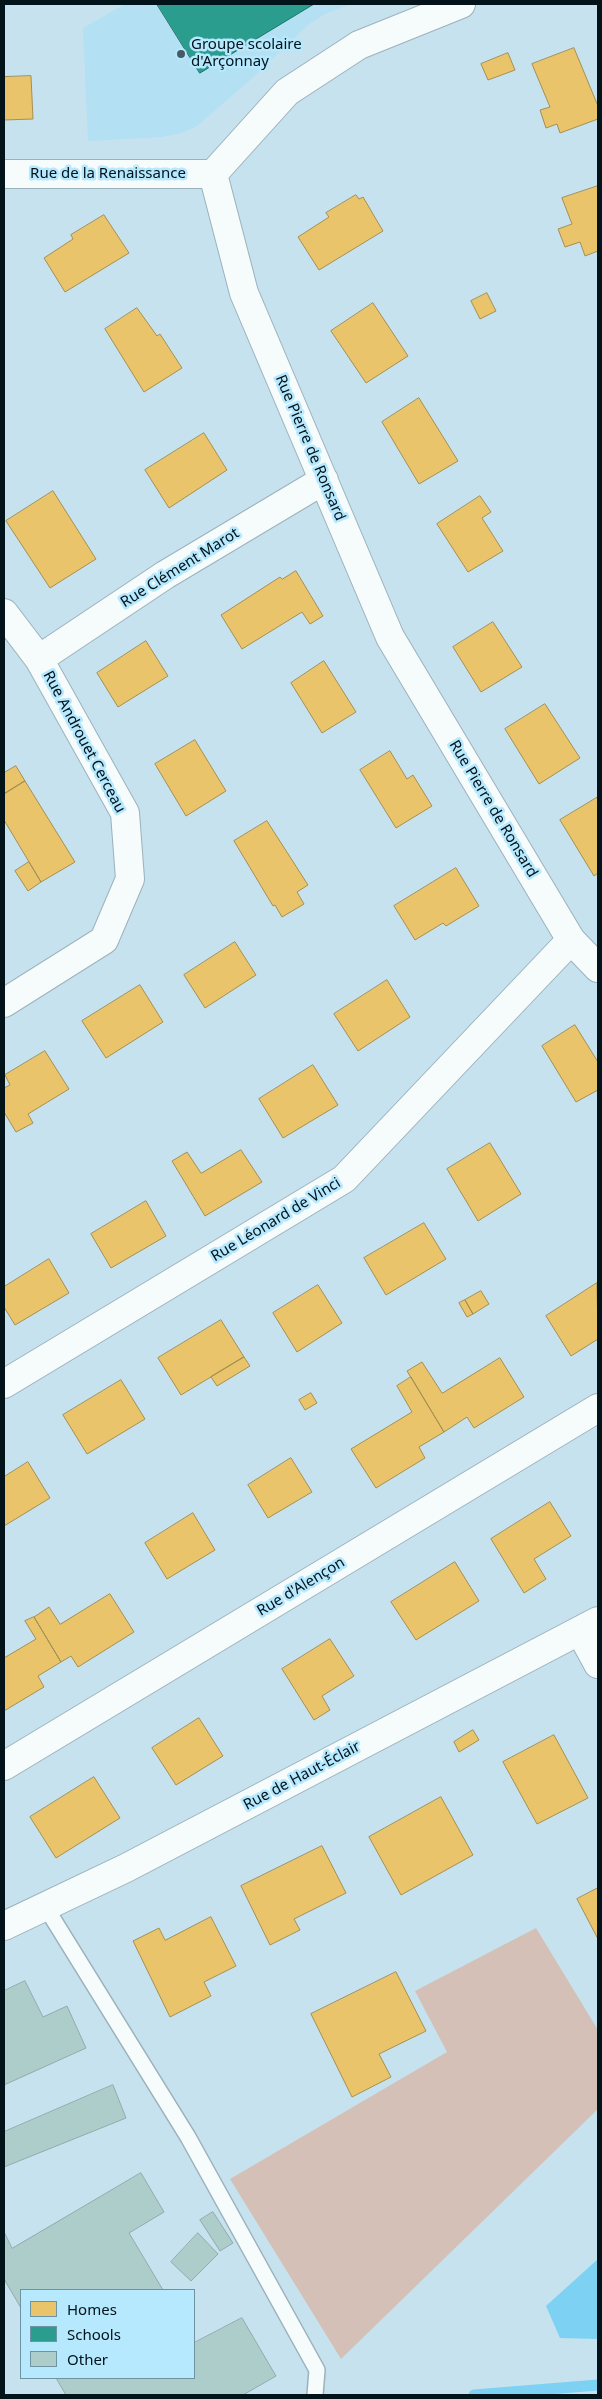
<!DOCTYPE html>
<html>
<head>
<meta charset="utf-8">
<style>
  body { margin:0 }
  #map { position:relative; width:602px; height:2399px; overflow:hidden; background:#c6e2ee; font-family:"Noto Sans",sans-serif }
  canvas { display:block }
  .frame { position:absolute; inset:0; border:5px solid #02131a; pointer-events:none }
  .legend { position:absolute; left:20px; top:2289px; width:175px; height:90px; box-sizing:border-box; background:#b6e8fe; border:1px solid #6e93a3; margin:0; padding:6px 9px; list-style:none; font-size:15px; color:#02131a }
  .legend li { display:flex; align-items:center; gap:10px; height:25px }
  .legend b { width:25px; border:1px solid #6e93a3 }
</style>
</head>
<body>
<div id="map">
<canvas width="602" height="2399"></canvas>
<div class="frame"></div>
<ul class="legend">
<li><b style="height:14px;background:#e9c46a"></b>Homes</li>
<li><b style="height:14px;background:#2a9d8f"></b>Schools</li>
<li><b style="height:14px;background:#accdca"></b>Other</li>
</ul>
</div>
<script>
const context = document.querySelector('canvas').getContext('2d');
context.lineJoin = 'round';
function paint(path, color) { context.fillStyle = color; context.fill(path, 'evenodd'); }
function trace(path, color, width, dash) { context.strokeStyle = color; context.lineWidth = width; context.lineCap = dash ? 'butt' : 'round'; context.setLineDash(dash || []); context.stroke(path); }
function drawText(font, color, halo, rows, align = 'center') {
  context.font = font + ' "Noto Sans",sans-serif'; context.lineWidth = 5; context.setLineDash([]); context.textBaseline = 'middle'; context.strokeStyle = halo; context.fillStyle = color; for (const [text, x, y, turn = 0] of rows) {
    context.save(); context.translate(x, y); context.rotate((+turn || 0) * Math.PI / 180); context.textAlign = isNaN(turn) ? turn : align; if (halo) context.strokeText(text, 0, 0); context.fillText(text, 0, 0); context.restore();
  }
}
paint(new Path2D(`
  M125,4H350L325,14L309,24L250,80L197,126L181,133L162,137L88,141L83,28Z`), '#b3e0f3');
paint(new Path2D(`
  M536,1928L598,2030V2109L341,2359L230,2179L447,2052L415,1991Z`), '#d4c0b6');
paint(new Path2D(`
  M598,2259V2339L560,2338L546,2306Z`), '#7dd1f2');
const homes = new Path2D(`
  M574,48L598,106V119L560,133L557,124L546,128L540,110L550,107L532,64Z
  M508,53L515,70L488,80L481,64Z
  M31,76L33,119L4,120V77Z
  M598,186V251L585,256L580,242L565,247L558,229L572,224L562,198Z
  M356,195L359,199L363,197L383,231L319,270L298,237L329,217L326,213Z
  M104,215L129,253L65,292L44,258L73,239L71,235Z
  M487,293L496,311L480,319L471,301Z
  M373,303L408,356L366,383L331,331Z
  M137,308L157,336L160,334L182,368L144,392L105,329Z
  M419,398L458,461L419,484L382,422Z
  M204,433L227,470L169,508L145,470Z
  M53,491L96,559L50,588L6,521Z
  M480,496L491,512L482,518L503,551L468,572L437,524Z
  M296,571L323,616L310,624L302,612L242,649L221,615L280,577L282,579Z
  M493,622L522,667L481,692L453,647Z
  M146,641L168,676L118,707L97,673Z
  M324,661L356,712L322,733L291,683Z
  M545,704L580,758L539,784L505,729Z
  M195,740L226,791L186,816L155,764Z
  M390,751L407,779L413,775L432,806L396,828L360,770Z
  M16,766L25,781L4,794V773Z
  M25,781L75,862L41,882L4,820V794Z
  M598,797V873L594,876L560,820Z
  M267,821L308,885L297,892L304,904L282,917L275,905L273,906L234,841Z
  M29,862L41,882L28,891L15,871Z
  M456,868L479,906L446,926L443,923L415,940L394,906Z
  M235,942L256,975L205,1008L184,975Z
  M387,980L410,1017L358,1051L334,1014Z
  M140,985L163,1022L106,1058L82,1021Z
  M575,1025L598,1062V1090L576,1102L542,1046Z
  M45,1051L69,1089L28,1114L33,1123L16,1132L4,1112V1088L10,1085L5,1075Z
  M313,1065L338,1105L283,1138L259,1099Z
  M490,1143L521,1194L478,1221L447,1169Z
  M241,1150L262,1182L205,1216L172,1161L187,1152L201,1173Z
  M146,1201L166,1236L111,1268L91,1234Z
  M424,1223L446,1259L386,1295L364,1258Z
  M49,1259L69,1293L15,1325L4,1307V1287Z
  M597,1283L598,1339L571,1356L546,1316Z
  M318,1285L342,1323L297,1352L273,1313Z
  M481,1291L489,1304L473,1314L465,1300Z
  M465,1300L473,1314L467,1317L459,1303Z
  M221,1320L244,1357L181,1395L158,1358Z
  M244,1357L250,1366L217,1386L211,1377Z
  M500,1358L524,1397L474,1428L467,1417L444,1432L407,1371L422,1362L442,1393Z
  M411,1377L444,1432L419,1447L425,1458L376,1488L351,1449L412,1412L397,1386Z
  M121,1380L145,1419L87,1454L63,1415Z
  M311,1393L317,1403L305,1410L299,1400Z
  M291,1458L312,1492L268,1518L248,1485Z
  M28,1462L50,1498L4,1526V1477Z
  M550,1502L571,1536L534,1559L546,1579L524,1593L491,1539Z
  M193,1513L215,1550L167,1579L145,1543Z
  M455,1562L479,1601L416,1640L391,1602Z
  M110,1594L134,1632L78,1667L71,1656L61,1662L34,1617L49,1607L60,1624Z
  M34,1617L61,1662L38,1676L44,1687L4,1711V1658L36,1639L25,1621Z
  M330,1639L354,1676L322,1696L330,1710L314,1720L282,1669Z
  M199,1718L223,1756L176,1785L152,1748Z
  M473,1730L479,1740L459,1752L454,1742Z
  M554,1735L588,1798L537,1824L503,1762Z
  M94,1777L120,1818L56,1858L30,1817Z
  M441,1797L473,1855L401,1895L369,1837Z
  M322,1846L346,1893L294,1919L300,1930L270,1945L241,1886Z
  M598,1888V1939L577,1899Z
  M211,1917L236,1966L204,1982L211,1996L170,2017L133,1941L159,1928L165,1940Z
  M396,1972L426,2031L379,2054L391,2077L352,2097L311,2014Z`);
paint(homes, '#e9c46a');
trace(homes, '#a48f52', 1);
const schools = new Path2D(`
  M157,4H314L200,73Z`);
paint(schools, '#2a9d8f');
trace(schools, '#1e746c', 1);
trace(new Path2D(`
  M474,2395L598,2385`), '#7dd1f2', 11);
const building = new Path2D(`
  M25,1981L43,2017L67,2006L86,2048L4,2085V1991Z
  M113,2085L126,2118L4,2167V2132Z
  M141,2173L164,2212L129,2233L163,2290H21V2308L4,2279V2232L12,2248Z
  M213,2212L233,2243L220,2251L200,2220Z
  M198,2233L218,2254L191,2281L171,2262Z
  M242,2318L276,2376L243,2395H66L56,2378H194V2343Z`);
paint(building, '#accdca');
trace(building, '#94a9ab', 1);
const service = new Path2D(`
  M45,1906L188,2137L317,2370L315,2395`);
const minor = new Path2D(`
  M461,4L359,45L287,92L213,174L244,293L390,637L571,940L598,968
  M4,174H213
  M4,613L39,659L125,813L130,879L104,940L4,1003
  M39,659L165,575L324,480
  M4,1384L344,1179L571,940
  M580,1631L598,1664
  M4,1766L598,1408
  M4,1926L126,1868L598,1621`);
trace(service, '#9cb2bb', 18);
trace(minor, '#9cb2bb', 30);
trace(service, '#f6fbfc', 15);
trace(minor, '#f6fbfc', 28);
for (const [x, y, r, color] of [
  [181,54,5,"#475b64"]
]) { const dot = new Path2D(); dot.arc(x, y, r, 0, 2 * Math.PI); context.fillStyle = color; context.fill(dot); trace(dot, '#b6e8fe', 2); }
drawText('15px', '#02131a', '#b6e8fe', [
  ["Groupe scolaire",191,45],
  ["d'Arçonnay",191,62]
], 'left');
drawText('15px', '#02131a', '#b6e8fe', [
  ["Rue de la Renaissance",108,174],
  ["Rue Pierre de Ronsard",310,448,67],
  ["Rue Clément Marot",180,568,-32],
  ["Rue Androuet Cerceau",84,742,62],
  ["Rue Pierre de Ronsard",493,809,59],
  ["Rue Léonard de Vinci",276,1220,-31],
  ["Rue d'Alençon",301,1587,-31],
  ["Rue de Haut-Éclair",302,1776,-28]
]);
</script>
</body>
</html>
